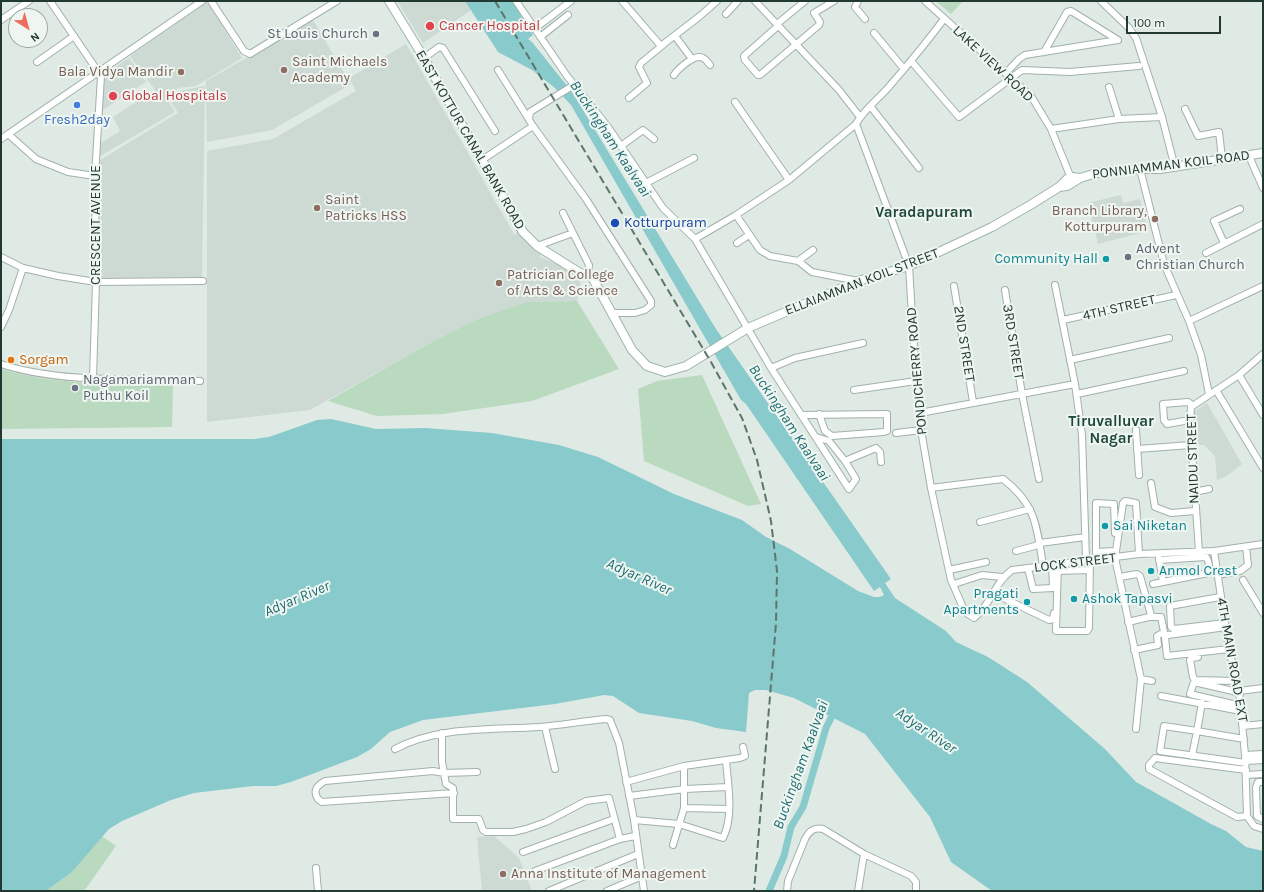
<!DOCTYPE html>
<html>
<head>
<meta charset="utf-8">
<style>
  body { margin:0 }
  #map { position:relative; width:1264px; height:892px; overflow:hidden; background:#dfeae4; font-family:Karla,sans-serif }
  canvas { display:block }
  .frame { position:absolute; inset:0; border:2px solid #213930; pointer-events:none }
  .north { position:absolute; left:8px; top:8px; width:40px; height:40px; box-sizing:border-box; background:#eff6f2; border:1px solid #9daaa4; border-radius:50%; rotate:143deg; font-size:11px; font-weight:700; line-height:16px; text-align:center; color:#213930 }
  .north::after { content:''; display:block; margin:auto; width:14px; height:18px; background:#eb6f5c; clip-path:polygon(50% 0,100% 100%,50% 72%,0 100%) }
  .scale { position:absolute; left:1126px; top:16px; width:95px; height:18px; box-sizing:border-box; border:2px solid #213930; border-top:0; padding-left:5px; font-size:12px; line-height:14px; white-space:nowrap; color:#213930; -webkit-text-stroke:3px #eff6f2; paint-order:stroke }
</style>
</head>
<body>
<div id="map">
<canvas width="1264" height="892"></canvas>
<div class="frame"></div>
<div class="north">N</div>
<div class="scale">100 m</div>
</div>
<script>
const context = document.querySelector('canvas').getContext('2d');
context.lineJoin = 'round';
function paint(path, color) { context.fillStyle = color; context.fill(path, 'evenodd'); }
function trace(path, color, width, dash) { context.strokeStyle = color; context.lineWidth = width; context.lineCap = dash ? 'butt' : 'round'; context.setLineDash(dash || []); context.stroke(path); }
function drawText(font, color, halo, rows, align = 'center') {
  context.font = font + ' Karla,sans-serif'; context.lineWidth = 4; context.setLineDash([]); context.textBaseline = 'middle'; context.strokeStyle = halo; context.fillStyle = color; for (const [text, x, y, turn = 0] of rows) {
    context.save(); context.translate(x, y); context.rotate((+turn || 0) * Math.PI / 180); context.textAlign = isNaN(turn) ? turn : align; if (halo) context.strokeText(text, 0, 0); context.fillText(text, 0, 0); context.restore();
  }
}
paint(new Path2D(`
  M207,1L242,58L196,86L178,88L167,99L175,112L97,158L98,145L120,131L113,117L155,90L130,56Z
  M397,1H465L471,10L423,43Z
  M313,20L351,84L272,130L207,142L206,81Z
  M406,44L515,236L517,231L541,252L540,257L582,274L577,301L526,302L475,320L428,344L310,410L207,422V151L273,139L356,91L349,78Z
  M129,58L146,82L101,111L103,75Z
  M205,86L202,277L101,278L100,160L178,113L171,102L179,91Z
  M1121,195L1123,203L1140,199L1148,231L1098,244L1088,203Z
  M1207,403L1242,464L1227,476L1217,480L1215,456L1204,445H1195L1192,413Z
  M494,836L519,858L532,891H482L477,837Z`), '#cdd9d3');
paint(new Path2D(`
  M936,1H963L951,14Z
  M577,301L619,369L532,401L443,414L377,416L328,401L428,344L475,320L526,302Z
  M1,369C56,386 115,383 173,385L172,427L1,429Z
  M702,375L761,504L748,506L644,461L638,389L657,381Z
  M102,836L116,846L84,891H46L72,872Z`), '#b9dabe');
paint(new Path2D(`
  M465,1H512L533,35L528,39L532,42L572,92L716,329L891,579L885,583L895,598L946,631L956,642L988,657L1027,682L1105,749L1136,782L1211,824L1226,831L1246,847L1263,851V891H992L951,862L930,817L865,734L794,698L766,690H755L749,693L746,732L716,728L692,721L639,713L613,696L604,695L555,704L423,720L390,732L371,749L357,757L291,782L276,786H253L194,793L171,800L122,821L109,829L72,872L46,891H1V439H254L269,437L317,420L331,419L376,429L425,428L492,433L559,445L598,457L674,494L742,520L766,537L790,549L858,591L874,597H880L884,595L880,587L874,591L746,404L741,400L571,105L555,88L532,70L498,52Z`), '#89cacd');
trace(new Path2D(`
  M769,891L784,856L791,827L803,807L826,728L835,710`), '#89cacd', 7);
const street = new Path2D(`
  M50,1L101,76L95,176L96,282L93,378
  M211,1L244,51L250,54L337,1
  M516,1L567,76L608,127L663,208L695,239L771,368L849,489L856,479L845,461
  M622,1L661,46L700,16L717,1
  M755,1L839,90L860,117
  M858,1L855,7L865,19
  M925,1L1031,96L1051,129L1071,178
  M1101,1L1129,28L1136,38L1162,117L1175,168
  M726,14L738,1
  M1,20L29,1
  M777,24L805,1
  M778,26L744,56L745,60L758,75H760L819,25L820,22L814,13L834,1
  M534,29L571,1
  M874,33L904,69
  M675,36L692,59
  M540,37L568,15
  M1044,52L1067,12L1071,11L1118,40
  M424,58L439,47L443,48L495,131
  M911,61L959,117L1022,70L1070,72L1139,66
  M37,62L74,36
  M498,70L533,126L586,199L651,301V305L645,310L635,313H611
  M1006,73L1019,59L1025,55L1118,40
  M674,75C678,69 695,53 703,58C706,59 708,63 710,65
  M1109,87L1119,119
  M629,98L647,83L639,67L641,63L663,45
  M735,102L789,180
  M871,107L919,168
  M1185,109L1198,136L1219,132L1222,158
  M529,120L530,112L574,85
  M856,124L909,266L916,381L921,430L931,488L951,580L965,612L974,618C991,605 994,583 1012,570L1139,554L1214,551L1263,544
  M1051,129L1119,119L1162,117
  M8,134L36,159L68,172L95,176
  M1,139L202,1
  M621,146L643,130L654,139
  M1249,156L1263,188
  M482,160L533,126
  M1140,169L1164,264L1189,321L1201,355L1209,394
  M646,183L694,158
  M563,213L589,265L588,274
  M736,215L760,250L770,256L798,261L812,272L858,281
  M695,239L736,215L789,180L856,124C863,111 877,100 887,89C907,66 926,43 944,19
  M737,243L749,235
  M1224,243L1214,221L1240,209
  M537,246L573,233
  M1206,253L1263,224
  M1,257L23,268L58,276L96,282L203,281
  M798,261L813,250
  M1055,285L1075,384L1082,435L1086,560
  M954,286L973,402
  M1005,290L1022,394L1039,479
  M1063,320L1176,295
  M1189,321L1263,286
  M1,327L9,310L23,268
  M1070,360L1169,338
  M1,364C58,383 140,379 200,381
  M771,368L795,358L863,343
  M1239,375L1263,415
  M854,390L916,381
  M1216,390L1263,468
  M1077,394L1184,371
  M920,413L1075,384
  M801,415L887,414V431L884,432L832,436L825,431L819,414
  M1190,420L1167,424L1164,420L1163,404L1188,402L1192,405
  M1136,430L1139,475
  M896,433L921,430
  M816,437L829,441L845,461L876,448L880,452L881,462
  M1137,449L1191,445
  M1151,483L1155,507L1171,513L1195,511
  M931,488L1003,479C1036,504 1037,527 1043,566
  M1194,492L1209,489
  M980,522L1030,509
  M1016,551L1035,546L1040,543L1085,537
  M1114,551L1096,552V503L1114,504L1115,533
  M1214,551L1229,649L1239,691L1245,755L1247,816L1254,826L1263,829
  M1199,552L1190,420L1191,407L1239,375L1263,354
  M1159,558L1163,582
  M1052,565L1053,587
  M1058,565L1056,631H1087L1089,628L1090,561
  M1028,568L1033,589L1053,588
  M949,570L986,562
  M1058,571L1089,570
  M1217,575L1240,571L1248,565L1246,547
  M1120,577L1137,574L1140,576L1151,615L1149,617L1128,622
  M1243,580L1263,613
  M954,584L982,575L1002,577
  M1153,584L1208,573C1210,568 1209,561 1206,557L1159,560
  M993,593L1049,620L1053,619L1054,613
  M1220,597L1170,606L1171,627L1174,629L1225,623
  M1226,627L1168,635L1165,637L1167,656L1229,649
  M1134,650L1158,645L1157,636L1164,632L1161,617H1149
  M1198,657L1192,658L1190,660L1193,677L1195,680L1237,681
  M1141,679L1152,681
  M1239,691L1263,688
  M1240,694L1233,691L1194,682L1190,694L1241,706
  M1161,696L1241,711
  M1202,703L1197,731L1164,726L1160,751L1246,763
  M1243,726L1263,724
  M545,727L555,769
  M1136,729L1141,679L1115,558L1123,503L1125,501L1136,503L1139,554
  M442,733V762L446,784L453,788V819H479L483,830L486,832H513L526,829L546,822L586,801L609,798L620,839
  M395,749C438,726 492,730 539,727C562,725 584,721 606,719L610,720L619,743L634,820L644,891
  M1245,755L1263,754
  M1192,756L1197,731L1244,739
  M1246,761L1263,760
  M1246,770L1155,758L1149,765V769L1237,817L1247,816
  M1246,775L1263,774
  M626,782L684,766L740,758L745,756L743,747
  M1263,782H1258L1256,787L1257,816L1263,819
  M454,793L322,802L318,799C312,790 318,785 325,781L433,771L444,773L477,772
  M629,796L685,789L728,787
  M684,808L729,809
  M634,820L679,824L723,838C734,816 728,785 726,761
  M673,845L684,808V766
  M523,852L614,819
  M316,868L318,891
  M535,871L620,839L635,836
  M549,891L638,854
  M607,891L642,876
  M787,891L788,881L805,839C809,831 814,827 823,829L864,854L911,876L916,882V891
  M858,891L864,854`);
const secondary = new Path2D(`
  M389,1L424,58L523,232L537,246L580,273L592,277L632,350L647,366L665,372L686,366L748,328L858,281L909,266L992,227L1032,204L1059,187L1067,179L1072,177L1080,178
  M1059,187L1067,186L1080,178L1097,173L1140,169H1160L1263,153`);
trace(street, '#a2b1aa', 8);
trace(secondary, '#9fb5aa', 10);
trace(street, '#fff', 6);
trace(secondary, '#fff', 8);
trace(new Path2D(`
  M495,1L711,362L742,418L757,460L771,521L777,571L776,623L754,891`), '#5b756b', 2, [8, 4]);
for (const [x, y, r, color] of [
  [430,26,5,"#e0444e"],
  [376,34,4,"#6b7280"],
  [284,70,4,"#8d6e63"],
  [181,72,4,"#8d6e63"],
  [113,96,5,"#e0444e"],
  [77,105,4,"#3f7fe0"],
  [317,208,4,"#8d6e63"],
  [1155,219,4,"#8d6e63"],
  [615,223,5,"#1a4fb4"],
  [1128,257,4,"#6b7280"],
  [1106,259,4,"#0f9aa8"],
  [499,283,4,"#8d6e63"],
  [11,360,4,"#e8710a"],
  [75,388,4,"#6b7280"],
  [1105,526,4,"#0f9aa8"],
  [1151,571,4,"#0f9aa8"],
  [1074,599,4,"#0f9aa8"],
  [1027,602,4,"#0f9aa8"],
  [503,874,4,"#8d6e63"]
]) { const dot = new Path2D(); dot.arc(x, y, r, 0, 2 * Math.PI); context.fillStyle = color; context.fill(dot); trace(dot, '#eff6f2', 1.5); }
drawText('14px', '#be3a42', '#eff6f2', [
  ["Cancer Hospital",439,26],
  ["Global Hospitals",122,96]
], 'left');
drawText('14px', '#5b616d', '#eff6f2', [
  ["St Louis Church",368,34,"right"],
  ["Advent",1136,249],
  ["Christian Church",1136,265],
  ["Nagamariamman",83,380],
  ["Puthu Koil",83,396]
], 'left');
drawText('14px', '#785e54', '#eff6f2', [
  ["Saint Michaels",292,62],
  ["Academy",292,78],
  ["Bala Vidya Mandir",173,72,"right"],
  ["Saint",325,200],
  ["Patricks HSS",325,216],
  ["Branch Library,",1147,211,"right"],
  ["Kotturpuram",1147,227,"right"],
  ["Patrician College",507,275],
  ["of Arts & Science",507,291],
  ["Anna Institute of Management",511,874]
], 'left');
drawText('14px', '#213930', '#eff6f2', [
  ["LAKE VIEW ROAD",993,64,43],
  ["EAST KOTTUR CANAL BANK ROAD",470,140,60],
  ["PONNIAMMAN KOIL ROAD",1171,165,-7],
  ["CRESCENT AVENUE",96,225,-90],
  ["ELLAIAMMAN KOIL STREET",862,282,-21],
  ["4TH STREET",1119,308,-13],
  ["3RD STREET",1013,342,81],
  ["2ND STREET",964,344,81],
  ["PONDICHERRY ROAD",917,371,-95],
  ["NAIDU STREET",1193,459,-92],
  ["LOCK STREET",1075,563,-7],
  ["4TH MAIN ROAD EXT",1232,660,80]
]);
drawText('14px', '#366cbe', '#eff6f2', [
  ["Fresh2day",77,120]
]);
drawText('14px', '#164399', '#eff6f2', [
  ["Kotturpuram",624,223]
], 'left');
drawText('14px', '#0d838f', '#eff6f2', [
  ["Community Hall",1098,259,"right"],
  ["Sai Niketan",1113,526],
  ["Anmol Crest",1159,571],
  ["Pragati",1019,594,"right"],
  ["Apartments",1019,610,"right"],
  ["Ashok Tapasvi",1082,599]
], 'left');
drawText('14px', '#c56008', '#eff6f2', [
  ["Sorgam",19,360]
], 'left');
drawText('italic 15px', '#1f6d71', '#eff6f2', [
  ["Buckingham Kaalvaai",610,139,57],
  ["Buckingham Kaalvaai",789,423,57],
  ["Adyar River",639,577,24],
  ["Adyar River",297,599,-23],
  ["Adyar River",926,731,34],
  ["Buckingham Kaalvaai",801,765,-70]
]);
drawText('bold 15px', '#1e493a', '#eff6f2', [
  ["Varadapuram",924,213],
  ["Tiruvalluvar",1111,422],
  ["Nagar",1111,439]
]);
</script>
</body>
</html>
